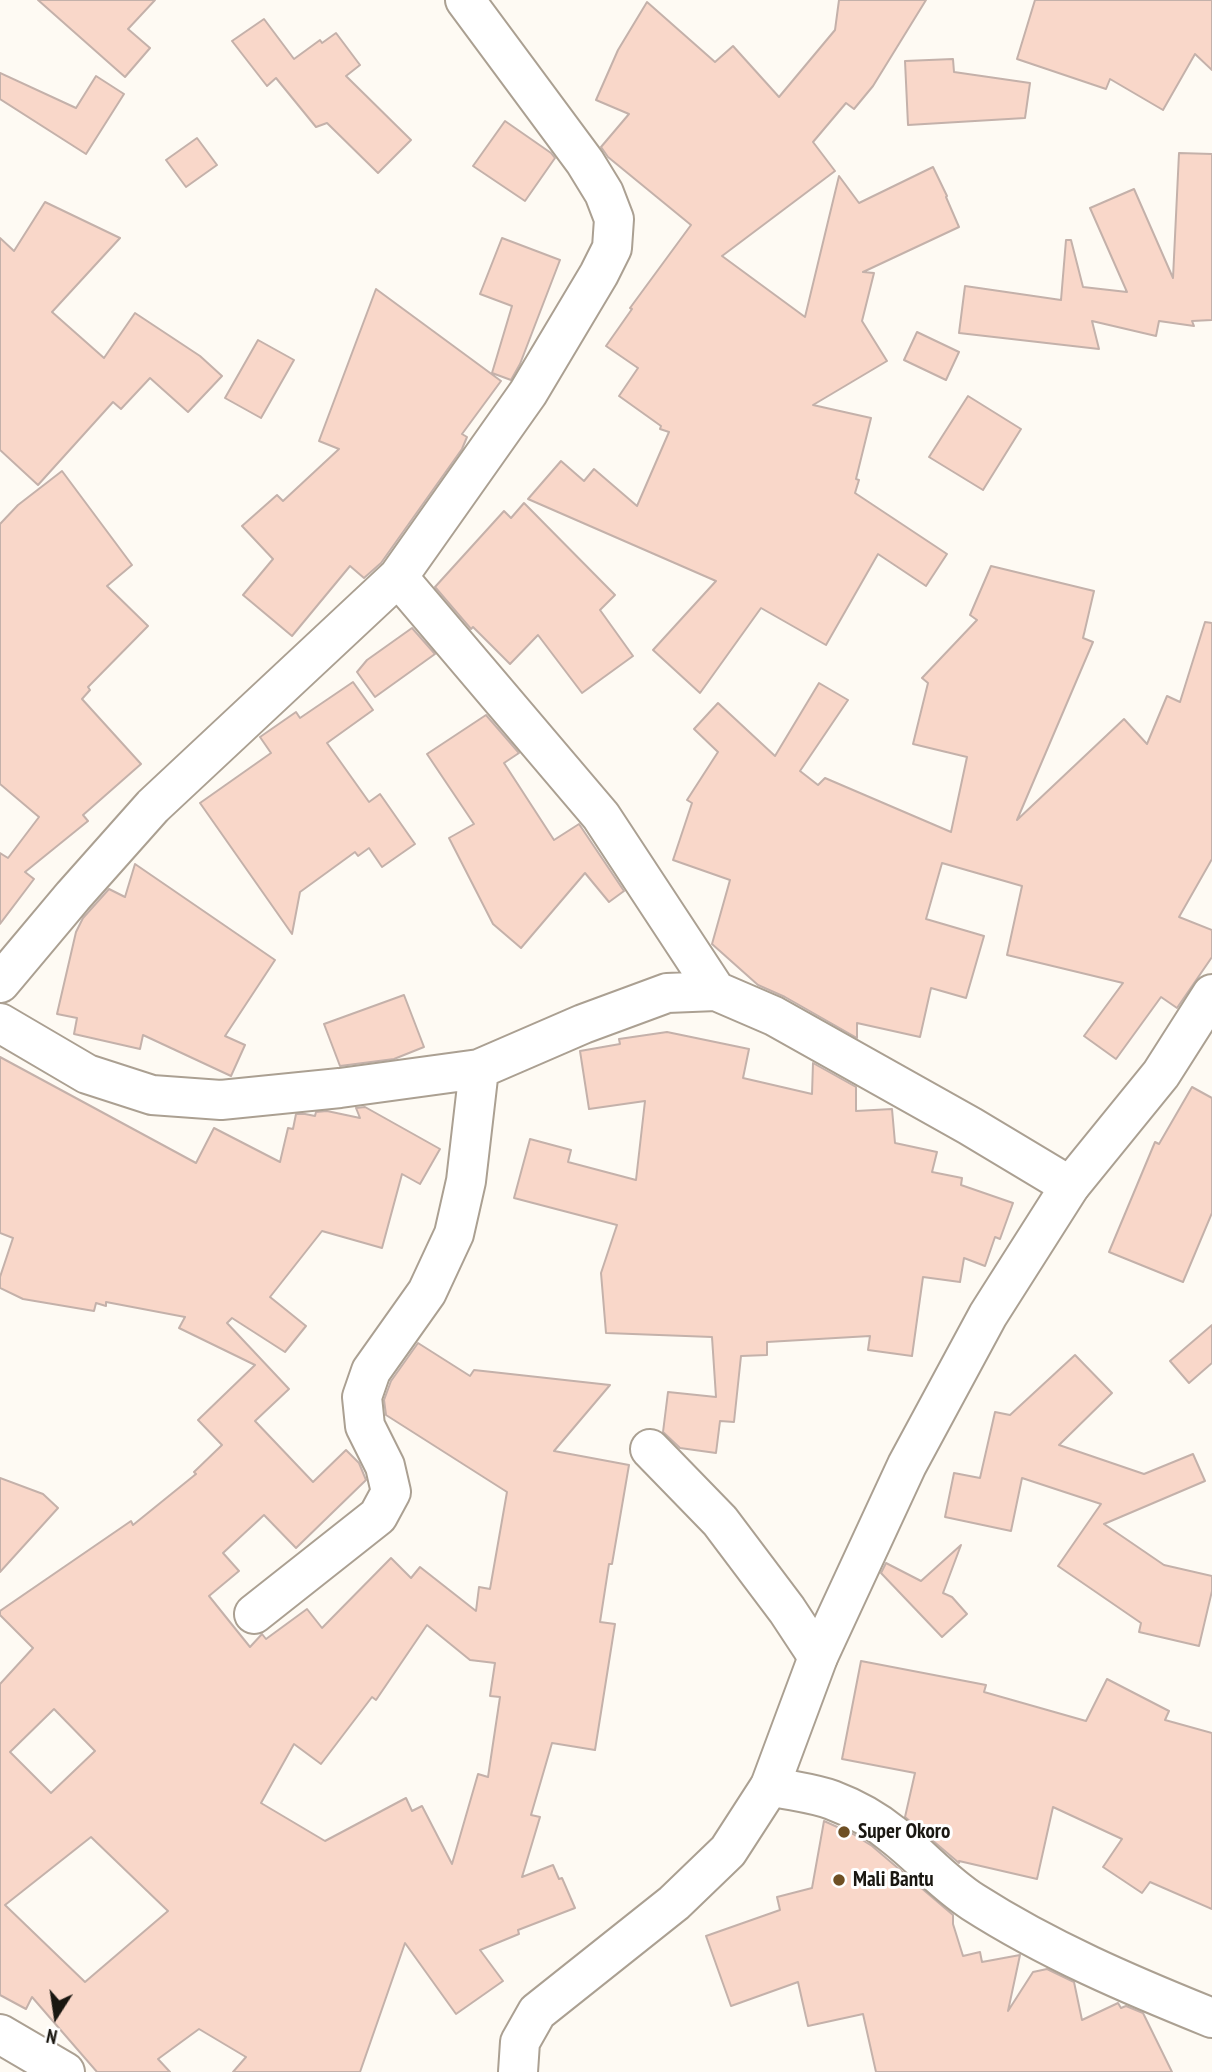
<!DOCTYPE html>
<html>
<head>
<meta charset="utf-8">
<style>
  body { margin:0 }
  #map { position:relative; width:1212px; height:2072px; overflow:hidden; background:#fefaf3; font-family:"PT Sans Narrow",sans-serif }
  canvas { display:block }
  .north { position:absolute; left:21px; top:1981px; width:70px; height:70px; -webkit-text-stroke:5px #fff; paint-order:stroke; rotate:192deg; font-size:19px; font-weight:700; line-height:28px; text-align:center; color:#1a1711 }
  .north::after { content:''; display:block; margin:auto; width:24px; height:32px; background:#1a1711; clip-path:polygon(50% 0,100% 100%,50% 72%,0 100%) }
</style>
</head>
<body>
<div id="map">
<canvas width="1212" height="2072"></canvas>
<div class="north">N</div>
</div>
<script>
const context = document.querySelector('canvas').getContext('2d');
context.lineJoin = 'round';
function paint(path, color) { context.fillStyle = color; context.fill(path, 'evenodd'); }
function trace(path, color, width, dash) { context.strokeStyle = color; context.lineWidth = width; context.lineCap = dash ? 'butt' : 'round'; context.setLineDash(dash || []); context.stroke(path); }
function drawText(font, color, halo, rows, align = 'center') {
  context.font = font + ' "PT Sans Narrow",sans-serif'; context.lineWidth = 6; context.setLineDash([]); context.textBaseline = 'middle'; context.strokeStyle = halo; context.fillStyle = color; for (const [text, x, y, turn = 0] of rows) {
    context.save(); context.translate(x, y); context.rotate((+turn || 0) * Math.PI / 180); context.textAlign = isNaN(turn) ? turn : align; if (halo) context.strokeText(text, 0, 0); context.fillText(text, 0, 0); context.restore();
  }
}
const building = new Path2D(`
  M38,0H155L128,29L150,48L125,77Z
  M839,0H926L873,86L854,109L846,103L813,142L835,171L722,256L805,317L839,176L859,203L933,167L947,196L946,197L959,227L863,272L874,273L862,321L887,361L813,405L871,418L856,479L859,480L855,493L947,554L926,586L878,554L826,645L761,608L700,693L653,650L716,581L528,499L561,461L584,481L594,469L637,506L669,432L660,429L661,426L619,396L638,368L606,346L632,309L630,308L691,225L608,157L601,147L629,114L596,100L618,50L647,2L715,62L733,46L779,97L835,30Z
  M1035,0H1212V70L1195,54L1163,110L1110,79L1106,89L1017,59Z
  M264,19L294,59L320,40L322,43L336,33L360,65L346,76L411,140L378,173L327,123L316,127L276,78L267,86L232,41Z
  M953,59L954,72L1030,83L1025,118L908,125L905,61Z
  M0,73L76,108L96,76L124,94L86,154L0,99Z
  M505,121L551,153L555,158L525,201L473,166Z
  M197,138L217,165L186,187L166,160Z
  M1179,153L1212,154V320L1192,321L1194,326L1159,321L1156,336L1092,321L1099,349L959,333L965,286L1061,300L1066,240H1071L1083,287L1127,292L1090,208L1134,189L1173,278Z
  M45,202L120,238L52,312L104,358L135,313L200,356L222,376L188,412L150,378L121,409L113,402L38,485L0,450V238L14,251Z
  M502,238L560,260L520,364L511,380L492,373L512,306L480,294Z
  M376,289L501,381L462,434L467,437L462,449L381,563L364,578L350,566L292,636L243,595L273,559L242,526L277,495L283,501L339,449L319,441Z
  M917,332L959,352L946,380L904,360Z
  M258,340L294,360L261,418L225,398Z
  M968,396L1021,429L983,490L929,457Z
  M62,471L132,565L107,586L148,626L88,687L90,690L82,699L141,764L83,815L88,821L25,872L34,879L0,924V853L8,858L39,817L0,784V524L18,505Z
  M524,503L615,595L600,610L633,656L582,693L538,635L510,664L473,627L471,629L435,587L504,511L511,518Z
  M991,566L1094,591L1083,638L1093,642L1017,820L1124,719L1147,744L1167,696L1180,702L1205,622L1212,623V859L1179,917L1212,930V957L1177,1008L1161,997L1116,1059L1084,1036L1123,983L1007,955L1022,886L942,863L926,919L984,936L966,998L931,988L920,1037L857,1023V1038L785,997L758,985L712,944L730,880L673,860L692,803L687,800L718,752L694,729L718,703L775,756L819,683L848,700L800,771L818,785L825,778L951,832L967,757L913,744L928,683L922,678L977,620L970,615Z
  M412,628L435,654L375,697L357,672L367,660Z
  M353,682L373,710L327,743L369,802L380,794L415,844L382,867L369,848L358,856L355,852L300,892L292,934L200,803L271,753L260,737L296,712L300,718Z
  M486,715L519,753L504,763L554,840L579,824L624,891L609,902L585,873L521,948L493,924L449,838L474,824L427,754Z
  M135,864L275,960L225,1036L245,1045L231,1076L143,1035L140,1049L74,1034L77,1018L57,1014L76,932L83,918L109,889L125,897Z
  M404,995L424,1047L394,1059L340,1066L324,1024Z
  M667,1032L749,1049L743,1078L812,1094L813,1063L856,1087V1111L892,1109L895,1143L937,1152L932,1172L962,1178L961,1185L1013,1203L1000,1239L995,1237L985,1266L964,1258L960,1282L923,1277L912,1356L868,1350L870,1336L767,1342V1355L741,1356L734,1422L720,1421L716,1453L680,1448L663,1432L668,1392L716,1397L712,1337L606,1333L601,1273L617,1225L514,1198L530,1139L571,1150L568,1162L636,1180L645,1101L589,1109L580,1051L620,1044L619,1039Z
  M0,1057L196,1163L214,1128L280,1162L288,1128L293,1129L296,1114H305L315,1116L316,1112L327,1111L360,1118L356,1108L365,1107L440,1149L420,1184L402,1174L382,1248L322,1231L270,1297L306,1326L285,1352L232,1318L227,1323L289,1389L255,1421L313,1482L346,1450L359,1463L366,1480L296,1548L264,1515L223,1553L239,1571L209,1596L250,1647L262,1634L266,1639L307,1609L322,1628L391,1558L411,1578L420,1567L476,1611L479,1587L490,1589L507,1492L386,1415L384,1400L391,1381L418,1343L470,1376L474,1370L610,1385L554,1451L629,1465L612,1564H609L600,1622L615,1624L595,1750L552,1743L531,1815L540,1817L522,1877L553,1865L559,1879L562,1878L575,1908L518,1930L519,1934L480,1950L503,1981L456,2014L405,1943L360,2072H233L246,2057L199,2029L158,2059L170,2072H97L32,1997L26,2009L0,1995V1684L33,1648L0,1615V1611L131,1521L133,1525L196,1474L194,1472L222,1445L198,1420L255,1365L179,1328L185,1317L106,1302V1306L96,1303L94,1311L23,1299L0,1288V1277L13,1238L0,1233ZM427,1625L470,1660L495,1663L490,1696L500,1697L488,1777L478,1774L452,1864L422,1806L412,1811L406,1798L325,1841L261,1803L294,1744L321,1764L372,1697L376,1700ZM54,1709L95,1751L51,1793L10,1752ZM91,1837L168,1911L85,1982L5,1905Z
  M1192,1087L1212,1098V1213L1183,1282L1109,1252L1155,1142L1159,1144Z
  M1212,1325V1363L1189,1383L1170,1361Z
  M1075,1355L1112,1393L1059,1445L1144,1474L1193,1454L1205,1481L1104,1524L1164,1565L1212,1576V1591L1199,1646L1139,1632L1141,1623L1058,1566L1101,1504L1022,1478L1011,1531L945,1517L954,1473L980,1478L995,1412L1010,1415Z
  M0,1478L43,1494L58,1508L0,1572Z
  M961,1545L943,1593L952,1597L967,1614L942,1637L881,1573L886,1563L921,1581Z
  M861,1661L986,1685L984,1692L1086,1721L1107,1679L1169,1711L1165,1720L1212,1733V1909L1150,1882L1142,1893L1103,1867L1122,1839L1053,1807L1037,1879L959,1861V1863L905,1817L915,1773L842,1759Z
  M824,1821L853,1834L872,1846L953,1915V1924L963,1956L980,1952L982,1962L1020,1955L1008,2011L1033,1972L1047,1969L1074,1982L1082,2020L1118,2003L1121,2008L1126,2006L1143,2013L1172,2072H876L863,2014L808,2026L798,1982L731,2006L706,1936L780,1910L777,1897L812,1888Z`);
paint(building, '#f9d7c9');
trace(building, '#c4b1aa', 2);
const minor = new Path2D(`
  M398,577L601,816L716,991
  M0,983L73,896L153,806L398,577L528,393L599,274L612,248L614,219L604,193L585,162L465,0
  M0,1023L87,1074L152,1095L221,1100L340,1088L479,1069L583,1024L667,993L716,991L774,1016L970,1126L1070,1186
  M650,1449L720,1521L787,1610L818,1657
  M254,1614L378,1516L391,1492L385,1466L365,1426L362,1397L371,1371L427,1292L454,1234L466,1181L479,1069
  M770,1786C791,1791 813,1793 832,1800C853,1808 875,1820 892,1834C921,1856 942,1882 973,1902C1048,1950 1130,1985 1212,2018
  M0,2034L65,2072`);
const major = new Path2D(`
  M518,2072L520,2042L537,2012L674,1903L728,1851L770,1786L818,1657L907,1465L988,1315L1070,1186L1161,1074L1212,994`);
trace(minor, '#aba092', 42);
trace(major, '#aba092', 42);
trace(minor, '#fff', 38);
trace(major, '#fff', 38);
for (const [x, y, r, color] of [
  [844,1832,7,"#6e4f24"],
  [839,1880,7,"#6e4f24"]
]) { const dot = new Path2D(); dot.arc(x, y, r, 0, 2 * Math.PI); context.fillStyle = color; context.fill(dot); trace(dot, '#fff', 2.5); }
drawText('bold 21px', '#1a1711', '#fff', [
  ["Super Okoro",858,1832],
  ["Mali Bantu",853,1880]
], 'left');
</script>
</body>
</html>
